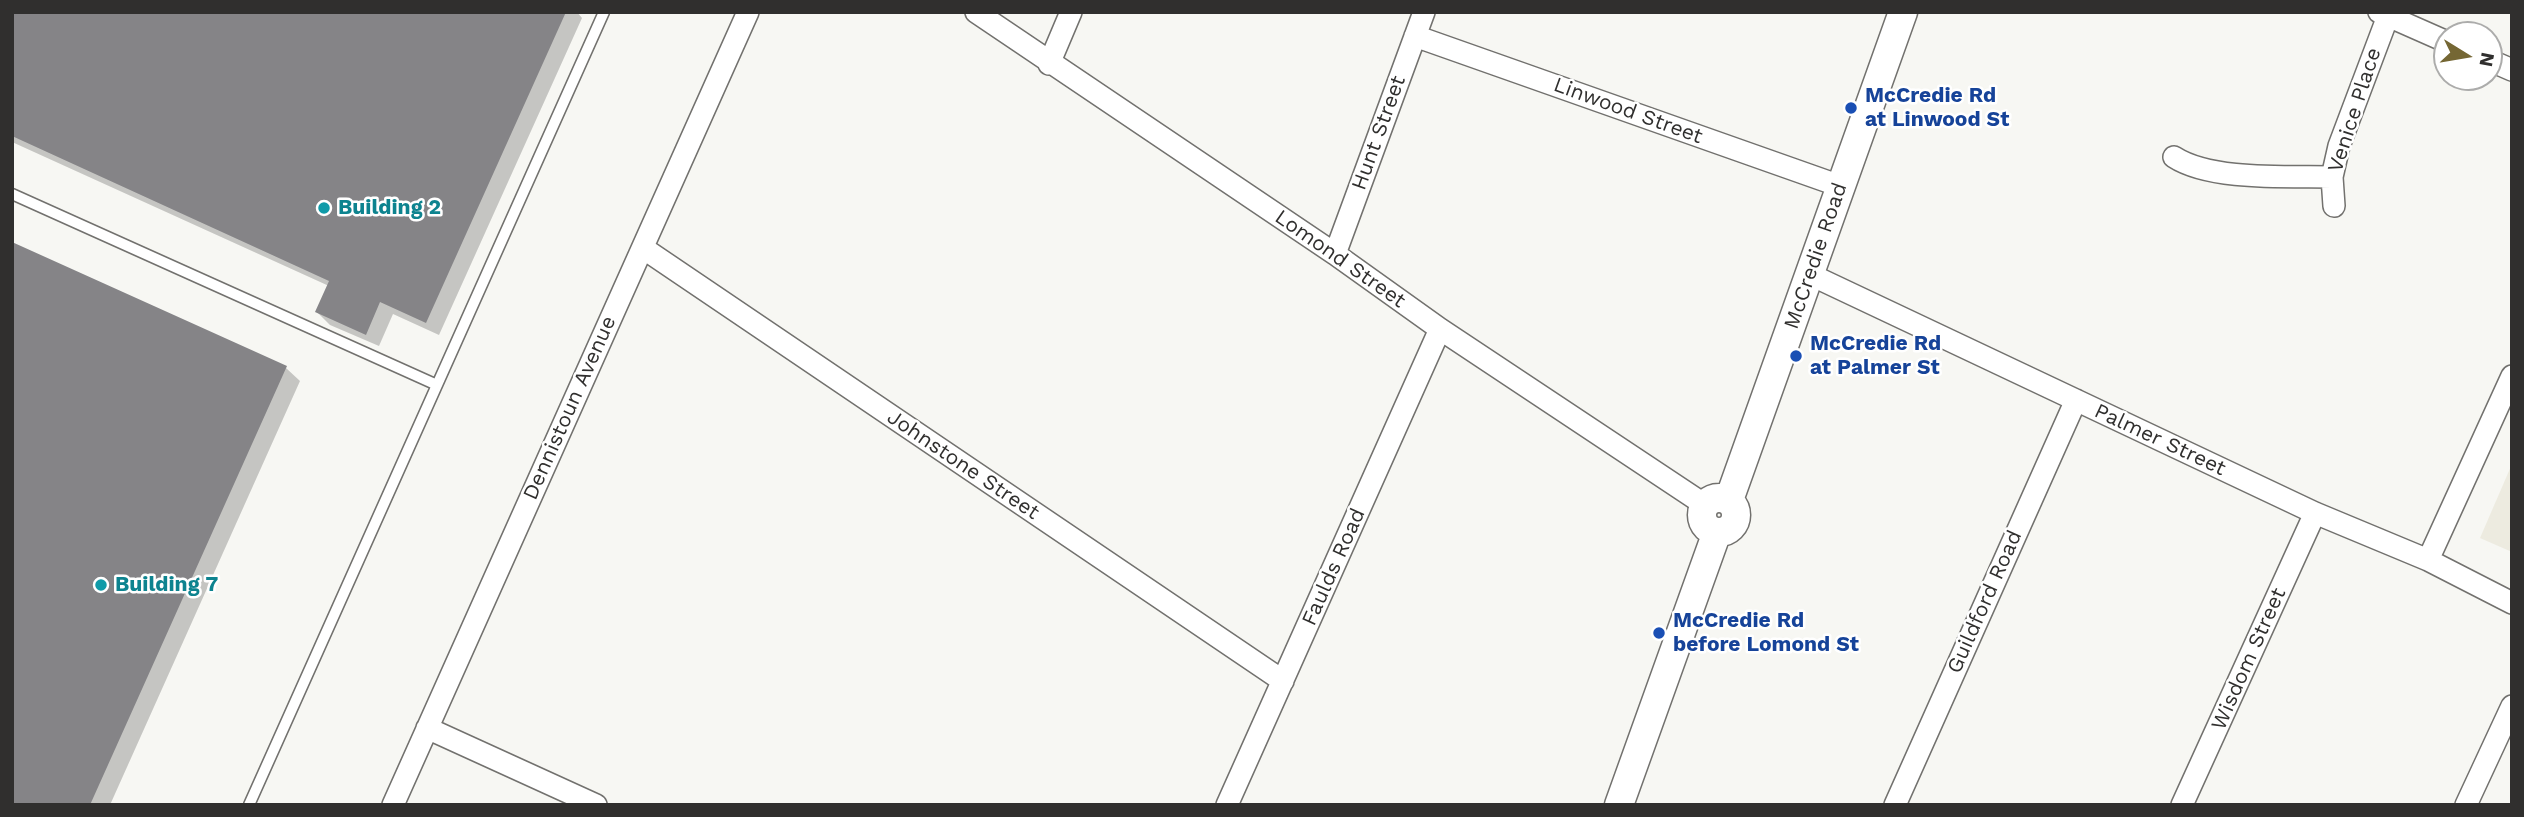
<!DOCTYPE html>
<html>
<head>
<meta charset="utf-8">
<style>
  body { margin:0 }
  #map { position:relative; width:2524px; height:817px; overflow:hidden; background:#f7f7f3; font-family:"Work Sans",sans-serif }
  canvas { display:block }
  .frame { position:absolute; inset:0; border:14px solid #302f2e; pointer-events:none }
  .north { position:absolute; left:2433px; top:21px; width:70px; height:70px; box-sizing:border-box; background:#fff; border:2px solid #acacab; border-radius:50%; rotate:101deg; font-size:19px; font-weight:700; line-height:28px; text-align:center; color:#302f2e }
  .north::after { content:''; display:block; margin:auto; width:24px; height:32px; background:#756734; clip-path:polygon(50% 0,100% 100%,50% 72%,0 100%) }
</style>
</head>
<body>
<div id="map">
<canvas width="2524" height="817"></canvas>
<div class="frame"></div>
<div class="north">N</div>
</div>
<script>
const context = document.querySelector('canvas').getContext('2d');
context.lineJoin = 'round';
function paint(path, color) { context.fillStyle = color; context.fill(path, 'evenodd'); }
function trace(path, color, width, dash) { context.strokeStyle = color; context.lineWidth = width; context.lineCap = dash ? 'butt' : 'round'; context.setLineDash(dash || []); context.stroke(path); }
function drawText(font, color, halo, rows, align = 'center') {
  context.font = font + ' "Work Sans",sans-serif'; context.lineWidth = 5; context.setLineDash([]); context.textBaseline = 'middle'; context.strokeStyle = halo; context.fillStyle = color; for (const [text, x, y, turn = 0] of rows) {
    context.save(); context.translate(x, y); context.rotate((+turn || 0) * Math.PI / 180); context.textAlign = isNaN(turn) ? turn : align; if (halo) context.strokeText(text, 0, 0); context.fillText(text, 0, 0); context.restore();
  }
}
paint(new Path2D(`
  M2512,464V552L2480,538Z`), '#edebe0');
paint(new Path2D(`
  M12,12H577L582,18L439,335L393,314L379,346L330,325L317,312L329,286L12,142Z
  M12,244L286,368L300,381L110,805H12Z`), '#0003');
paint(new Path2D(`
  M12,12H566L426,323L380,302L366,335L315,312L329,281L12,136Z
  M12,242L287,366L90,805H12Z`), '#858487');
const service = new Path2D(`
  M12,194L437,385
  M249,805L604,12`);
const minor = new Path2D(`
  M976,12L1335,254L1440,329L1705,505
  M2379,12L2447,42
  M1415,36L1840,186
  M2489,60L2512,70
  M1049,64L1071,12
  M2174,157C2211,181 2288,176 2332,177
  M2334,206L2332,177L2339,146L2388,16
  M643,248L1283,681
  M1335,254L1424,12
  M1809,274L2315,513L2428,560L2512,603
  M2428,560L2512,376
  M427,728L596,805
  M393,805L748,12
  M1227,805L1440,329
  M1895,805L2076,400
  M2182,805L2315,513
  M2466,805L2512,706`);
const secondary = new Path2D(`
  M1702 515a17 17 0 1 1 34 0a17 17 0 1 1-34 0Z
  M1729,500L1903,12
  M1619,805L1717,532`);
trace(service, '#72716e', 13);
trace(minor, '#72716e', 24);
trace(secondary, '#72716e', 31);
trace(service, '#fff', 10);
trace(minor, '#fff', 21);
trace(secondary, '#fff', 28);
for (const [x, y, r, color] of [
  [1851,108,7,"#1a4fb4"],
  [324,208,7,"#0f9aa8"],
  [1796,356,7,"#1a4fb4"],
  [101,585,7,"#0f9aa8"],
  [1659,633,7,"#1a4fb4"]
]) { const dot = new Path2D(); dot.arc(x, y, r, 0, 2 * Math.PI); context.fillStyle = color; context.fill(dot); trace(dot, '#fff', 2.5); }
drawText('bold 21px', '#164399', '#fff', [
  ["McCredie Rd",1865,96],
  ["at Linwood St",1865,120],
  ["McCredie Rd",1810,344],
  ["at Palmer St",1810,368],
  ["McCredie Rd",1673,621],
  ["before Lomond St",1673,645]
], 'left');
drawText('21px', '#302f2e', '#fff', [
  ["Venice Place",2355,110,-72],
  ["Linwood Street",1628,111,20],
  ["Hunt Street",1379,133,-70],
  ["McCredie Road",1816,256,-71],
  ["Lomond Street",1340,259,35],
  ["Dennistoun Avenue",570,408,-66],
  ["Palmer Street",2160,440,25],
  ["Johnstone Street",963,465,34],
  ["Faulds Road",1334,567,-66],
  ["Guildford Road",1985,602,-66],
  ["Wisdom Street",2249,659,-66]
]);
drawText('bold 21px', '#0d838f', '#fff', [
  ["Building 2",338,208],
  ["Building 7",115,585]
], 'left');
</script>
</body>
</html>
